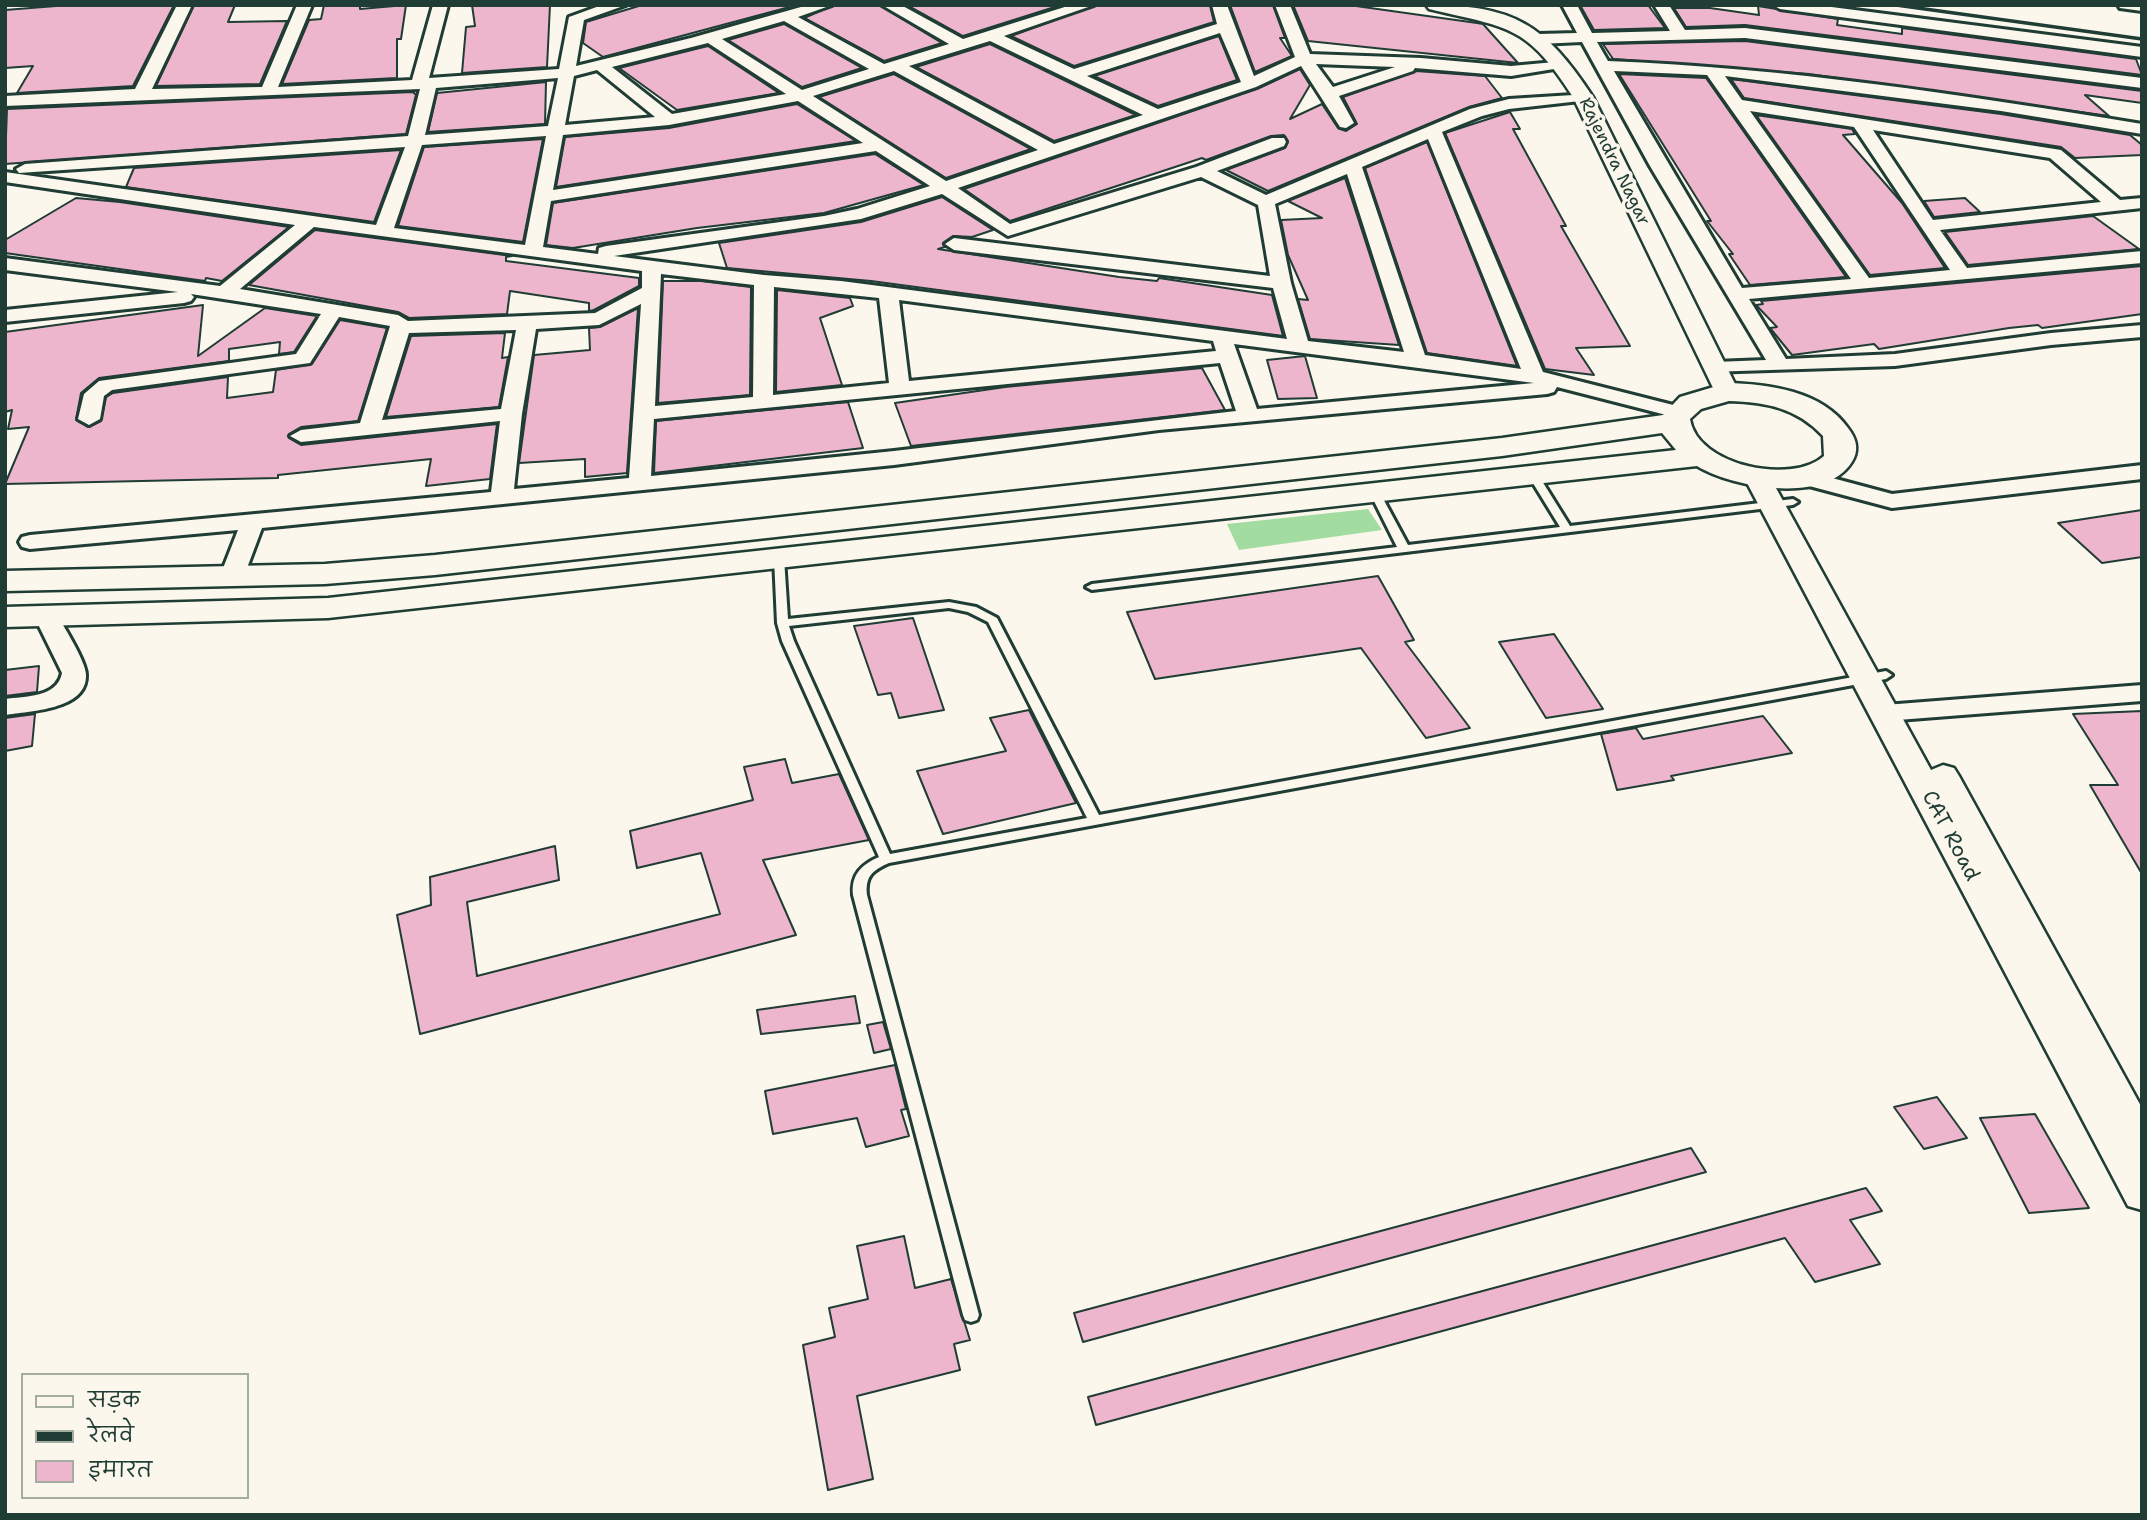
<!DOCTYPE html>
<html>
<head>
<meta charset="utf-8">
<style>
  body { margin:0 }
  #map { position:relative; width:2147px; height:1520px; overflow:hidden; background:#fbf7ec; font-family:"Shantell Sans","Playpen Sans Deva",sans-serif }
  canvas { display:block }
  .frame { position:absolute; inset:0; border:7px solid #1f3d34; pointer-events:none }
  .legend { position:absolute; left:21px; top:1373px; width:228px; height:126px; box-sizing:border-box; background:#fbf7ec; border:2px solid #a3ada2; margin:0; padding:9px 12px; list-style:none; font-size:21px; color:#1f3d34 }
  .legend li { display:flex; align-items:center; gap:14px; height:35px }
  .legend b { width:35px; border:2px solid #a3ada2 }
</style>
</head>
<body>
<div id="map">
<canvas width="2147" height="1520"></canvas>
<div class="frame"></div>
<ul class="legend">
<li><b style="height:9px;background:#fbf7ec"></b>सड़क</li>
<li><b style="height:9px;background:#1f3d34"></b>रेलवे</li>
<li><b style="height:19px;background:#eeb6cc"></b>इमारत</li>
</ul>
</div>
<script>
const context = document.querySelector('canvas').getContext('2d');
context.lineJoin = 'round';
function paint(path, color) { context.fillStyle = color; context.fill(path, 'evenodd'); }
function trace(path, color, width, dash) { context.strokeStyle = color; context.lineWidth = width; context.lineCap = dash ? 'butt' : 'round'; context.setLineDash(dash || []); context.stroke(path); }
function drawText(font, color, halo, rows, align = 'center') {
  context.font = font + ' "Shantell Sans",sans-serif'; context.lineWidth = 7; context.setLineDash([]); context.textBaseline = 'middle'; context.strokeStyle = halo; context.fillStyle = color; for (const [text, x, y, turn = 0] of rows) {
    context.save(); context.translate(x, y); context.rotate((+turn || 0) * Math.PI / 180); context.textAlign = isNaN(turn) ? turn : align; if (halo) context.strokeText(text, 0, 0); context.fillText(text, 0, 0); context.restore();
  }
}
paint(new Path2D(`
  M1368,509L1382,530L1239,550L1227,524Z`), '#a2dca1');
const building = new Path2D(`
  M69,5H174L133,86L17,93L33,66L5,68V10Z
  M194,5H235L228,22L287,21L260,84L156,86Z
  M324,5H360V9L406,5L401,39H397V78L282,84L309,20L321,19Z
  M472,5H550L547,67L462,73L466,27L475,26Z
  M642,5H797L603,57L583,43L586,22Z
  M834,5H879L942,43L884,61L804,18Z
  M907,5H1061L963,36Z
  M1096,5H1210L1214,22L1074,66L1011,36Z
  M1230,5H1273L1285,38H1280L1292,56L1255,72Z
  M1293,5H1349L1477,23L1483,24L1518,63L1308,41Z
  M1580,5H1648L1665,28L1594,30Z
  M1758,6L1838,19L1837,25L1902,34V28L2136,59L2142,75L1745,25L1686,27L1674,8H1710L1759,15Z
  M784,24L862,68L802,87L728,40Z
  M1219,36L1237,80L1158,106L1094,76Z
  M1745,41L2142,91V103L2085,95L2109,116L1809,74L1613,59L1603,44Z
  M990,44L1136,115L1054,141L916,67Z
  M708,46L779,93L677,110L619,68Z
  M1300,69L1310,85L1290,119L1322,104L1338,128L1346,131L1357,124L1343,97L1416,71L1485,76L1502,98L1469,107L1268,191L1226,170L1285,148L1288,141L1284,135L1271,136L1206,160L1202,158L1178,166L1010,221L964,189L1257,89Z
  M894,74L1031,149L946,178L819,97Z
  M1619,74L1706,78L1846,277L1750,285L1729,254H1733L1707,221H1711Z
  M1731,79L2001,114L2130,135L2142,145V155L2075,158L2061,147L1744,98Z
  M546,82L545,124L428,132L437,93Z
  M413,92L416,95L406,134L5,164L7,109Z
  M797,104L856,141L556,187L565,137L669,128Z
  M1510,112L1520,129H1513L1566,226H1561L1630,346L1576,348L1594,375L1545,369L1445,133Z
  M1756,115L1852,129L1855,134L1843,135L1902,203L1945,268L1870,275Z
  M543,139L523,242L398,226L424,147Z
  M1427,142L1517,366L1427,353L1365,168Z
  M401,150L374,222L126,187L134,168Z
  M875,154L924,185L824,213L697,228L573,248L546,245L553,203Z
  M1345,178L1399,345L1310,339L1298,299L1308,300L1288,255L1281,220L1322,218L1288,201Z
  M942,197L993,230L972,237L953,236L943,243L945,247L938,249L1119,277L1157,281L1159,278L1272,295L1283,336L871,281L727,268L719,243L861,222Z
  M76,198L120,202L289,227L222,281L206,278L205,281L5,253V240Z
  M1965,198L1980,212L1934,217L1924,201Z
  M2093,216L2139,249L1968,265L1945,232Z
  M315,230L512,256L506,257V261L639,278V286L594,310L589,311V303L510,291L507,314L409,318L398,312L249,285Z
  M2142,266V314L2042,328L2038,325L2009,328L1879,349L1874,344L1792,355L1770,328L1777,327L1756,305L1763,304L1761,301Z
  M663,281H701L751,287L750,395L658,403Z
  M777,290L850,298L853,306L820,318L842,385L776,392Z
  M203,305L198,356L265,308L317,316L294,352L279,354L280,342L229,349V361L99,378L81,393L76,420L88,427L101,421L106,397L113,393L228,377L227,398L273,392L276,370L312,364L340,320L387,328L358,421L301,427L289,434V438L301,445L497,424L490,479L426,486L431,459L278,475V478L5,484L29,427L8,429L12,410L5,412V332Z
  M638,308L627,473L585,477V459L519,463L534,355L590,350L589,328L600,327Z
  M505,333L502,358L508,357L499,407L386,417L411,336Z
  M1305,356L1317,398L1278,399L1267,360Z
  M1202,368L1225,410L911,446L895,403L1005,387Z
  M848,402L863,448L654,473L656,421Z
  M2142,510V557L2102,563L2058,523Z
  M1378,576L1414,640L1405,642L1470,728L1426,738L1361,648L1155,679L1127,612Z
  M913,618L944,710L899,718L891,693L878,695L854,626Z
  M1554,634L1603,709L1546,718L1499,642Z
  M39,666L37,692L5,696V670Z
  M1029,710L1076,803L943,834L917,771L1006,751L990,718Z
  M2142,711V874L2090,785H2118L2073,714Z
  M35,714L32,746L5,751V718Z
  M1763,716L1792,753L1671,776L1674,780L1617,790L1601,734L1636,728L1643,739Z
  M785,759L792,783L839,774L869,840L763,860L796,935L420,1034L397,915L431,905L430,877L555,846L559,880L467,902L477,976L720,914L701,853L637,868L630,831L753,800L744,767Z
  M855,996L860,1023L761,1034L757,1010Z
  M883,1022L891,1049L874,1053L867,1025Z
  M895,1065L906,1109L901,1110L909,1136L866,1147L857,1118L773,1134L765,1091Z
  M1937,1097L1967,1138L1924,1149L1894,1107Z
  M2035,1114L2089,1208L2029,1213L1980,1118Z
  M1691,1148L1706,1172L1083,1342L1074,1313Z
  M1866,1188L1882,1211L1850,1220L1880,1264L1815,1282L1785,1238L1096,1425L1088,1397Z
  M904,1236L915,1288L951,1279L970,1340L954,1344L960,1370L857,1396L873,1479L828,1490L803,1345L835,1337L829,1308L868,1299L857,1246Z`);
paint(building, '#eeb6cc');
trace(building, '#1f3d34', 2);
const service = new Path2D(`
  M1533,472L1537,473L1570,526L1793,499L1798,502L1793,505L1092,590L1086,587L1092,584L1397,547L1370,493L1375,490L1380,493L1408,545L1560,527L1528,475Z
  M779,555L784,558L788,619L949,602L976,607L997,618L1099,815L1886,671L1892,675L1886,679L889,863C873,870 865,876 867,895L979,1315L977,1320L971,1322L965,1320L963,1315L853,895C851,875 861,865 879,857L782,641L777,623L774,558ZM949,608L968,612L988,622L1087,818L890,854L794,641L789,626Z`);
const minor = new Path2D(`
  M177,5H192L152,89L262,87L297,5H312L278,87L412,80L433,5H448L429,78L559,69L569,17L602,5H626L584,20L576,66L691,38L808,5H832L798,17L884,64L949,44L882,5H901L963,39L1071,5H1094L1004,36L1074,69L1217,24L1212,5H1227L1254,76L1295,57L1275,5H1290L1310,54L1421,58L1511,66L1566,61V67L1511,76L1415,68L1413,71L1339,96L1354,123L1346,128L1340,127L1301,66L1256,87L958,188L1010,224L1196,167L1272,138H1284L1286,142L1284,146L1217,171L1266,195L1470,109L1509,99L1589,94V100L1509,109L1482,116L1442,132L1543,372L1685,408L1689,412L1678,418L1557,387L1554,392L1547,394L1159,430L894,465L262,528L244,576L240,581H224L220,576L238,530L30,549L22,547L19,542L22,537L30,535L491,492L500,421L301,442L290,436L301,430L360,423L390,326L339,317L310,363L112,390L104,396L100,419L89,425L78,419L84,394L99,381L296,354L321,314L191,294L194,297L191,301L184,303L5,322V310L178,292L5,270V258L220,286L295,225L5,182V172L376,225L405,147L19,173L16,169L25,164L408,136L420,89L5,106V96L135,89ZM784,21L869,69L802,90L722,39ZM1220,33L1241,82L1158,109L1087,76ZM990,41L1143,115L1054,144L909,66ZM708,43L786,94L672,114L612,67ZM1316,64L1395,67L1333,87ZM597,70L655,117L565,125L574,76ZM894,71L1038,150L946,181L813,96ZM558,78L548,126L425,135L436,88ZM798,101L863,143L553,190L563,135L669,125ZM546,136L525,245L394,228L422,145ZM1428,139L1521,369L1425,355L1362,167ZM876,151L930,186L857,209L824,216L606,246L599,248L598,254L543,247L551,201ZM1347,174L1404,352L1308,341L1291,283L1275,204ZM1201,177L1258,205L1270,276L954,238L945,244L954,250L1273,288L1287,339L841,281L764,275L614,256L861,219L942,194L1008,236ZM314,227L642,271V288L595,313L408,321L398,315L240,289ZM661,274L754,285L753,397L655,406ZM774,287L879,298L889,383L773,395ZM899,300L1213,341L1216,351L909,381ZM641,304L629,478L514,489L522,414L536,329L599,325ZM516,330L501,409L382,420L409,333ZM1234,344L1534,383L1257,409ZM1220,363L1236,411L894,451L651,476L654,419Z
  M1562,5H1577L1592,33L1670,31L1654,5H1669L1685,30L1745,28L2142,78V88L1745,38L1597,42L1608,61C1787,68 1965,95 2142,124V134L2001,111L1725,76L1742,100L2061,150L2120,200L2142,198V208L1940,230L1967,268L2142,251V263L1749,299L1786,359L1895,354L2051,333L2142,325V337L2051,345L1895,366L1708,372L1705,368L1708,364L1715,362L1766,360L1650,166L1582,42L1539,44L1531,39L1539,34L1577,33ZM1614,71L1707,75L1851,279L1742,288ZM1750,111L1854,127L1950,270L1869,278ZM1873,130L2050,158L2101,202L1933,220Z
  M1773,5H1816L2142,47V57L1780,9Z
  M2118,5H2142V11L2120,8Z
  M2142,465V479L1892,508L1798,483L1795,478L1806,471L1892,494Z
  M46,609L55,611L58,616C65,629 86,662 86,675C87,710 29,711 5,715V699C25,696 57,698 62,673L34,616L37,611Z
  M2142,685V701L1885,721L1876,719L1872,713L1876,707L1885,705Z`);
const tertiary = new Path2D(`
  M1426,5C1514,5 1545,24 1593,97L1739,392L1736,397H1718L1715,392L1573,97C1526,23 1507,28 1429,9Z
  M1758,471L1767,473L1771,479L1931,770L1943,765L1954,768L1959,776L2142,1108V1210L2128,1206L1745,479L1749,473Z`);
const secondary = new Path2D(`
  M1727,383C1769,384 1822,391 1848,428C1855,437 1859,447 1854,458C1831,506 1733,488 1697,466L328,618L5,627V607L328,598L1676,450L1662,433L1502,456L435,575L325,584L5,591V571L325,564L435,555L1502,438L1663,415L1680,397ZM1729,401C1766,402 1797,408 1823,436L1824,456C1792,485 1697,466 1690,419L1701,409Z`);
trace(service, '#1f3d34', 6);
trace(minor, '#1f3d34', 6);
trace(tertiary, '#1f3d34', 5);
trace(secondary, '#1f3d34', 5);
paint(service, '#fbf7ec');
paint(minor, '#fbf7ec');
paint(tertiary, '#fbf7ec');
paint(secondary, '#fbf7ec');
trace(new Path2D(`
  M1896,5L2142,39`), '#1f3d34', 3.5);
drawText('18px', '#1f3d34', '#fbf7ec', [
  ["Rajendra Nagar",1614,162,64]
]);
drawText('21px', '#1f3d34', '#fbf7ec', [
  ["CAT Road",1950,836,62]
]);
</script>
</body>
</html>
